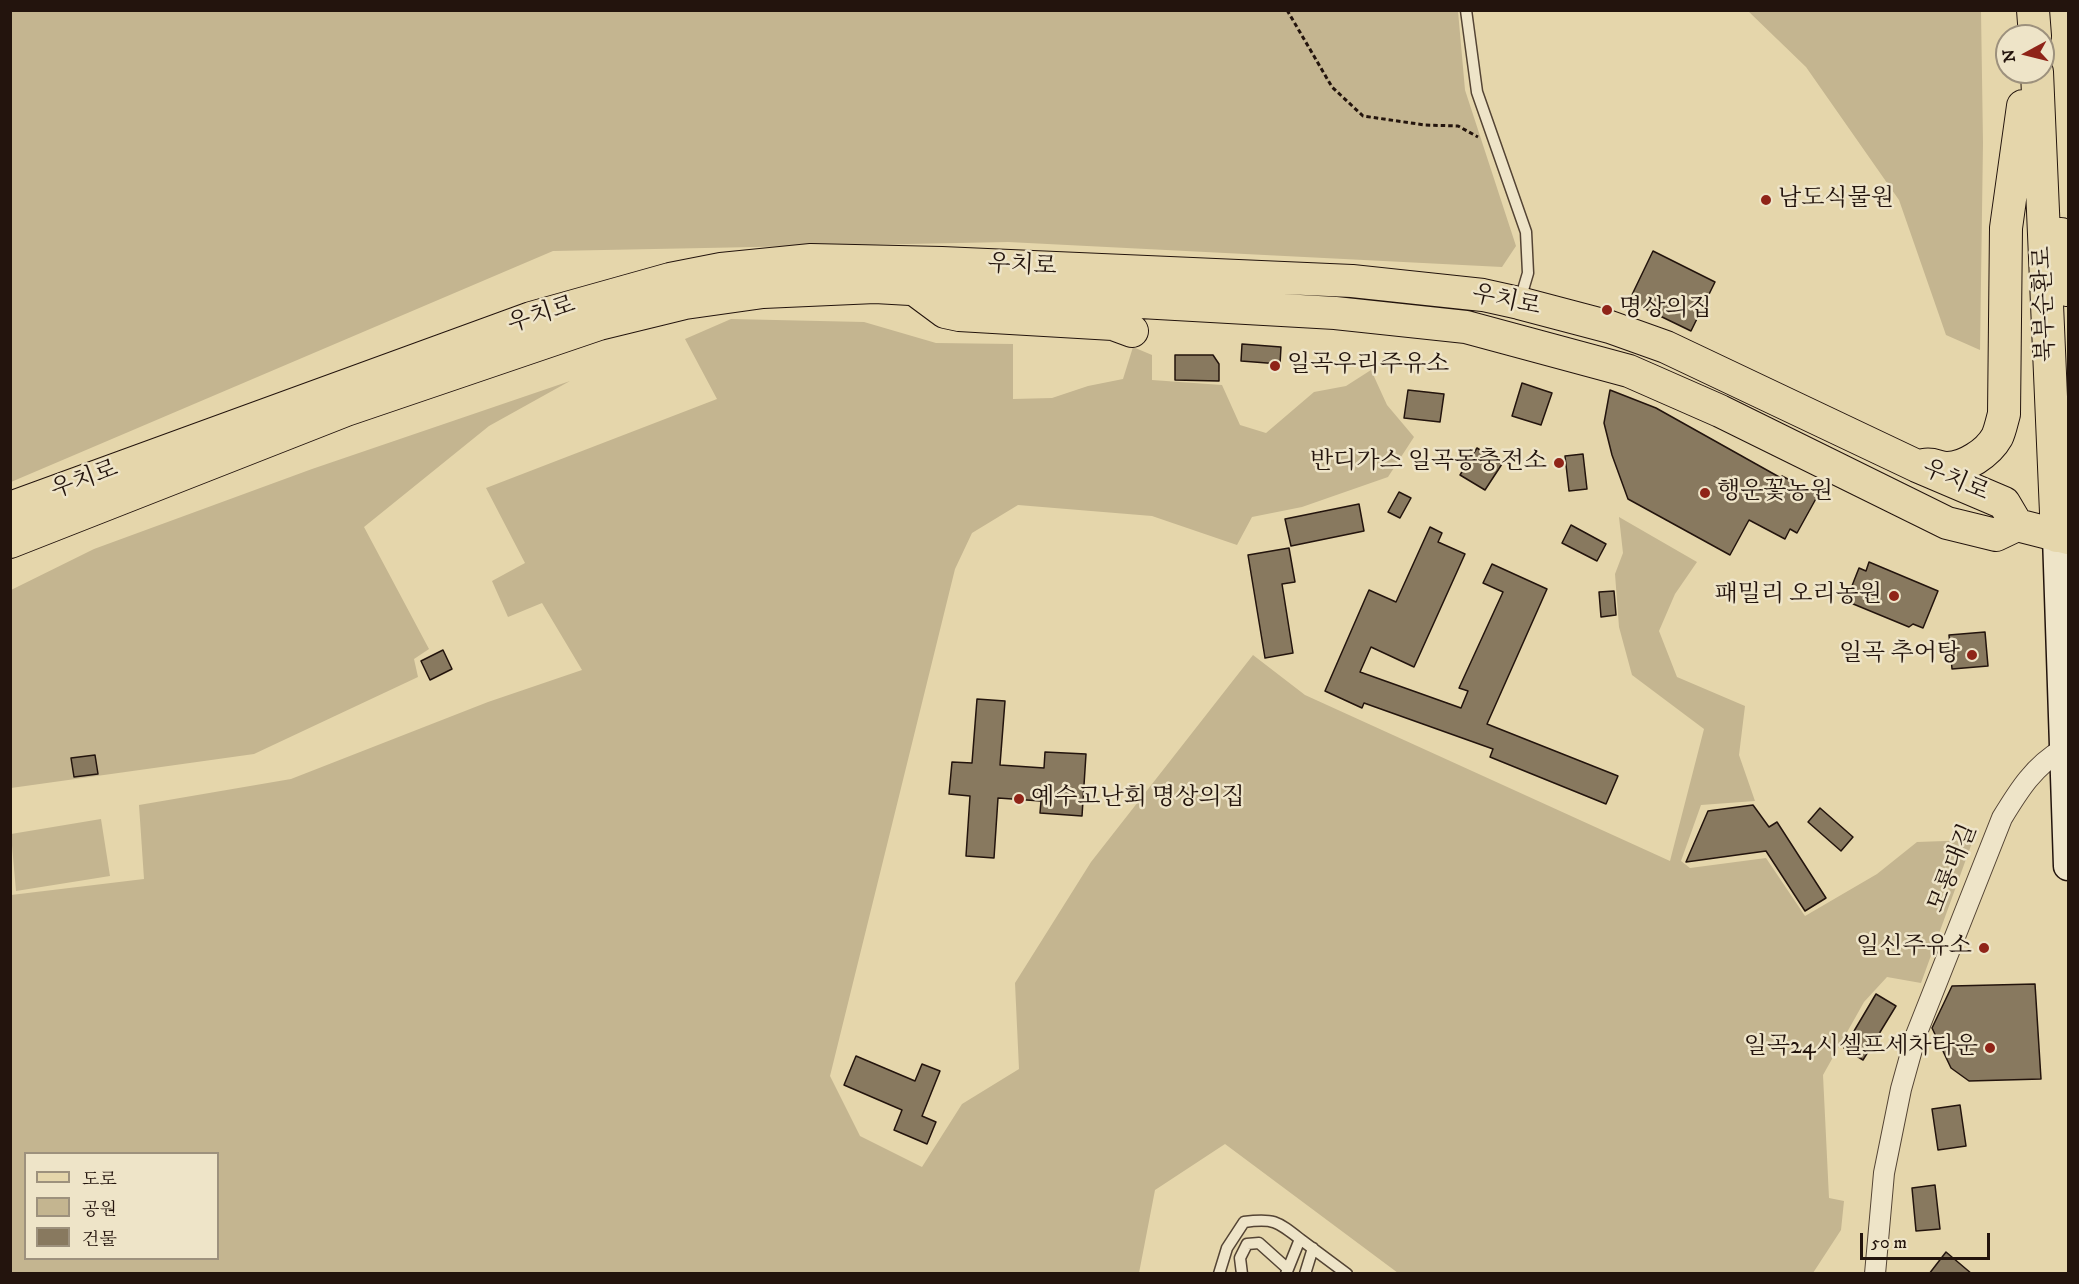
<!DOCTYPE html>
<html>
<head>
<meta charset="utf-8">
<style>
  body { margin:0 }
  #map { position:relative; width:2079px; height:1284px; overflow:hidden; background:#e5d6ab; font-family:"IM FELL DW Pica","Noto Serif KR",serif }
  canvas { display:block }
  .frame { position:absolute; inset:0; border:12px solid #23140d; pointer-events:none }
  .legend { position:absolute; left:24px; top:1152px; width:195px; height:108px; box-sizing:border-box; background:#eee4c8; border:2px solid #9d917d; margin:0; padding:8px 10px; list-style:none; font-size:18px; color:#23140d }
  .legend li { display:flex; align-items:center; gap:12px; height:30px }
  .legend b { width:30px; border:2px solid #9d917d }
  .north { position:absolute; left:1995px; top:24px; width:60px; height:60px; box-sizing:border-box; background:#eee4c8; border:2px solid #9d917d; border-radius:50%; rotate:263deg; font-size:16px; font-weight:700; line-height:24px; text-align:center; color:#23140d }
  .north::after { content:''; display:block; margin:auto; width:21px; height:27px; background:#8f2418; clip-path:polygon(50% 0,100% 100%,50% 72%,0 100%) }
  .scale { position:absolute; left:1860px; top:1233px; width:130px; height:27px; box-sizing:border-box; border:3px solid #23140d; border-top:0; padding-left:8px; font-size:18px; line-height:21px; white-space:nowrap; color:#23140d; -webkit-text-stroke:4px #eee4c8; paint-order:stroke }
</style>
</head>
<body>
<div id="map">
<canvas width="2079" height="1284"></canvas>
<div class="frame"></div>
<ul class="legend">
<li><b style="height:8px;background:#e5d6ab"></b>도로</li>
<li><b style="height:16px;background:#c4b590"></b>공원</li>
<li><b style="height:16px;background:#88795f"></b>건물</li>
</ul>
<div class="north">N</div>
<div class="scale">50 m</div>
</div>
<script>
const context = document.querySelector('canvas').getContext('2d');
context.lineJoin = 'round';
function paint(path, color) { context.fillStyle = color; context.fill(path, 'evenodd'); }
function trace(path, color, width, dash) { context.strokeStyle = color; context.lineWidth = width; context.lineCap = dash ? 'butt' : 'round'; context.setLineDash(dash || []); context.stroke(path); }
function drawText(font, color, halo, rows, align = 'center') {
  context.font = font + ' "IM FELL DW Pica","Noto Serif KR",serif'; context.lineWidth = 5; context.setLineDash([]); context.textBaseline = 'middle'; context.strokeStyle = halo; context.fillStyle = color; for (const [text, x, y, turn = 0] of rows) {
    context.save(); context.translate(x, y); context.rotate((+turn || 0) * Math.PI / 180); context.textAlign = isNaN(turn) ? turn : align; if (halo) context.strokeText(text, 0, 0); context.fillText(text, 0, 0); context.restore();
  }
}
paint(new Path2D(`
  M11,11H1458L1465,90L1516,246L1502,267L1008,242L553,251L11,482Z
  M1748,11H1981L1983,143L1980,350L1946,335L1899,200L1806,67Z
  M731,319L864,322L936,343L1013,344V399L1052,398L1088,386L1123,379L1133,347L1152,355V380L1222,385L1240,425L1266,433L1314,392L1346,386L1371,370L1387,405L1414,437L1388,477L1302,507L1252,517L1237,545L1152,516L1018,505L972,533L955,569L830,1076L860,1136L922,1167L962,1104L1019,1069L1015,983L1091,862L1253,655L1305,695L1670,861L1704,729L1632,675L1619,627L1615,574L1623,553L1619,517L1697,562L1675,594L1659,631L1677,677L1745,706L1739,755L1755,801L1701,805L1681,861L1690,868L1766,858L1805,916L1877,874L1917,842L1973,840L1921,983L1887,977L1864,1002L1823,1075L1829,1198L1844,1201L1841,1230L1813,1273H1398L1225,1144L1155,1190L1139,1273H11V895L144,879L139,805L291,779L488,702L582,670L542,603L508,617L492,581L525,563L486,488L717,399L685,339ZM26,1154H218V1258H26Z
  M570,381L489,426L364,527L429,649L414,659L418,677L254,754L11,788V590L94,549L312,469Z
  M101,819L110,876L16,891L11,834Z`), '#c4b590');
const building = new Path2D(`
  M1653,251L1715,282L1691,331L1629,301Z
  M1242,344L1281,347L1280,364L1241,361Z
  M1175,355H1213L1219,364V381L1175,380Z
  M1522,383L1552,393L1541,425L1512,416Z
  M1408,390L1444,394L1440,422L1404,418Z
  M1610,390L1656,408L1781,478L1782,476L1818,495L1797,533L1790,529L1785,539L1749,520L1730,555L1628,499L1612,455L1604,423Z
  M1477,448L1502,464L1485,490L1460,475Z
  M1583,454L1587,489L1569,491L1565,456Z
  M1399,492L1411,498L1400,518L1388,512Z
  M1359,504L1364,531L1291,546L1285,519Z
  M1571,525L1606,544L1597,561L1562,543Z
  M1430,527L1442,533L1438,542L1465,554L1414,667L1371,647L1360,672L1461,708L1468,691L1459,688L1503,592L1483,583L1492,564L1547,589L1487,724L1618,776L1606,804L1490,757L1493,749L1364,703L1362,708L1325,691L1369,590L1396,602Z
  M1289,548L1295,582L1282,584L1293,653L1265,658L1248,555Z
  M1869,562L1938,591L1923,628L1913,624L1909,627L1846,601L1859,568L1866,571Z
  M1614,591L1616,615L1601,617L1599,592Z
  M1985,632L1988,666L1952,669L1949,635Z
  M443,650L452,669L430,680L421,661Z
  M977,699L1005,701L1000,765L1044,768L1045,752L1086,754L1082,816L1040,813L1041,801L998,798L994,858L966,856L970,796L949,794L952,762L972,763Z
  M95,755L98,774L74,777L71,758Z
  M1753,805L1769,827L1777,822L1826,898L1805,911L1766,851L1686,862L1708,811Z
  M1820,808L1853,837L1841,851L1808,822Z
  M2035,984L2041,1079L1969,1081L1951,1068L1932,1028L1952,986Z
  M1876,994L1896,1006L1863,1060L1844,1048Z
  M856,1056L915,1081L922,1064L940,1071L922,1116L936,1122L927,1144L894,1130L902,1110L844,1085Z
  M1960,1105L1966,1146L1938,1150L1932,1109Z
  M1935,1185L1940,1229L1916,1231L1912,1188Z
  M1946,1252L1972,1274H1929Z`);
paint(building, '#88795f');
trace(building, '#23140d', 1.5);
const lane = new Path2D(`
  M1466,10L1477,92L1526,232L1528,273L1520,300
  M1300,1239L1347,1274
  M1219,1274L1227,1248L1244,1222C1273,1218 1277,1221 1300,1239L1286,1274
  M1242,1274L1240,1258L1247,1244L1259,1243L1288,1269
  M1305,1274L1313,1248`);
const street = new Path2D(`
  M1875,1274L1884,1173L1901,1089L1916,1035L2002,818C2019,790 2034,766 2063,749`);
const secondary = new Path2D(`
  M2057,536L2068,866`);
const primary = new Path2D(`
  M2033,10L2035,36
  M2037,72L2057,536
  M2061,234L2068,290
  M914,289L945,312L959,315L1113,324L1132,331
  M1924,465C1934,463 1938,468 1947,468C1965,468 1988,453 1997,437C2000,431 2002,421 2004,414L2006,228L2023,106
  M10,508L531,318L670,279L721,269L811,260L942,263L1352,281L1483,295L1519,303L1610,327L1666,347L1917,466L2004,503L2017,525
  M10,542L346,410L599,324L685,303L763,292L875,287L1335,313L1466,327L1629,371L1720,411L1947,523L1996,535L2017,525L2068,538`);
trace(lane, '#544434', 13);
trace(street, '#544434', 22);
trace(secondary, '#23140d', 31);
trace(primary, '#23140d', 34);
trace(new Path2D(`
  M1287,10L1332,87L1363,116L1425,125L1458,126L1478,137`), '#23140d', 3, [4.5, 3]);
trace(lane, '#eee4c8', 10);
trace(street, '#eee4c8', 20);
trace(secondary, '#eee4c8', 28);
trace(primary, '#e5d6ab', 32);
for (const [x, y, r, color] of [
  [1766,200,6,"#8f2418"],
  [1607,310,6,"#8f2418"],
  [1275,366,6,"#8f2418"],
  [1559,463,6,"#8f2418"],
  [1705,493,6,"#8f2418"],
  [1894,596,6,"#8f2418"],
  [1972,655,6,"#8f2418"],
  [1019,799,6,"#8f2418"],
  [1984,948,6,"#8f2418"],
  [1990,1048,6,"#8f2418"]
]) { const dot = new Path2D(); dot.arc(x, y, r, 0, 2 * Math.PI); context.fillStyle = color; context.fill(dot); trace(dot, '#eee4c8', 2); }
drawText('24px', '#23140d', '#eee4c8', [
  ["남도식물원",1778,200],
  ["명상의집",1619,310],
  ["일곡우리주유소",1287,366],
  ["반디가스 일곡동충전소",1547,463,"right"],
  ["행운꽃농원",1717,493],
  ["패밀리 오리농원",1882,596,"right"],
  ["일곡 추어탕",1960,655,"right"],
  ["예수고난회 명상의집",1031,799],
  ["일신주유소",1972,948,"right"],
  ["일곡24시셀프세차타운",1978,1048,"right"]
], 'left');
drawText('24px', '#23140d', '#eee4c8', [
  ["우치로",1022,267,3],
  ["우치로",1506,302,12],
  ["북부순환로",2046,304,-92],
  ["우치로",542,316,-18],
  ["우치로",85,481,-20],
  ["우치로",1955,482,23],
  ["모룡대길",1954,869,-68]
]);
</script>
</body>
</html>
